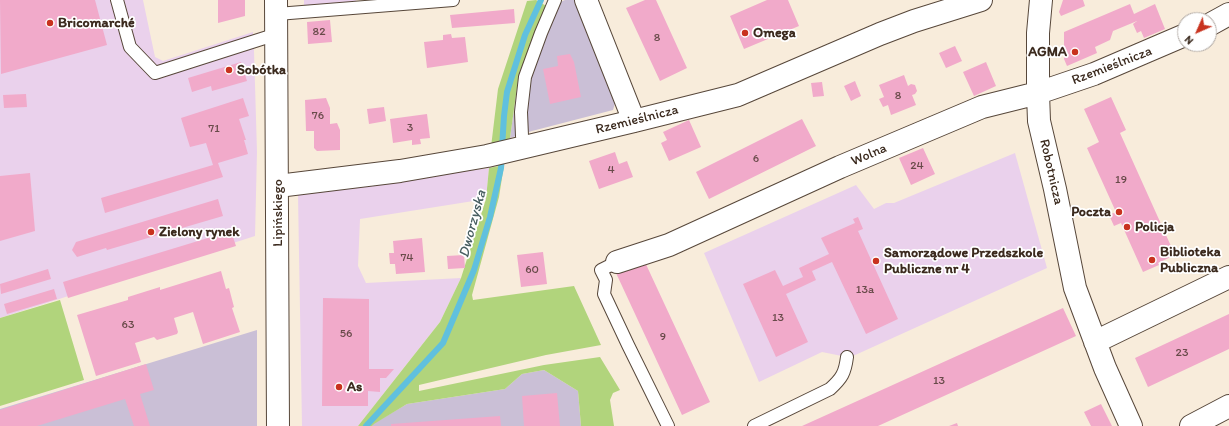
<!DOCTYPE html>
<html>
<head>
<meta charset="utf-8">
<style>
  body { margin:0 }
  #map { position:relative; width:1229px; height:426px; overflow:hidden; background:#f8ecdb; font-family:Itim,sans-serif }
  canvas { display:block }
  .north { position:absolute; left:1177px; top:12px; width:40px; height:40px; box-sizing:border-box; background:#fff; border:1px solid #b1aaa5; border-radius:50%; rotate:225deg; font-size:11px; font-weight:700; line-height:16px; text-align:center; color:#3b2a1e }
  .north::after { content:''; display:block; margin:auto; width:14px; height:18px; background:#c8321e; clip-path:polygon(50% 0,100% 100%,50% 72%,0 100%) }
</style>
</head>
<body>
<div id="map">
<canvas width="1229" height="426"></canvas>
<div class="north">N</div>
</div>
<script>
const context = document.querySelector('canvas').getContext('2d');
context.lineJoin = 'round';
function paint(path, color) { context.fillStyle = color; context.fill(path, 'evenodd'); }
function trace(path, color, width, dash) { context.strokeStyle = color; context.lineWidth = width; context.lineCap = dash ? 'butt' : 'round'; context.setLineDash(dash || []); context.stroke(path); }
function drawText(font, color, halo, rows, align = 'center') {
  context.font = font + ' Itim,sans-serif'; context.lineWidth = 3.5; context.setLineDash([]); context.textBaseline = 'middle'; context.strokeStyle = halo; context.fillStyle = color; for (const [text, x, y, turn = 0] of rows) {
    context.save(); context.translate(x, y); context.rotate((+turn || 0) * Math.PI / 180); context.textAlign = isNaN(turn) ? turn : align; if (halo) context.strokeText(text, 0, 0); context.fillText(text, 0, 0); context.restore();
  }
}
paint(new Path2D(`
  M0,0H143L155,57L163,61L253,32L254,51L257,152L255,236L0,318Z
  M304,0H356V3L304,9Z
  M1015,153L1047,268L853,356L847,357L822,352L759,382L704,253L856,185L874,209L886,203H894Z
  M489,168L486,199L360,219L358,266L366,283L461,278L440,322L358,426H302L298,195Z`), '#ead1ec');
paint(new Path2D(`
  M565,0H577L616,100L613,110L532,131L510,138L519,73L548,7Z
  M257,330V426H0V409Z
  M544,370L578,391L581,426H372L373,424L407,404L505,389L522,374Z`), '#cabfd6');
paint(new Path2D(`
  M536,0L548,7L519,73L510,138L491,147L498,89L527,1Z
  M504,165L499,197L472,295L473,300L574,286L601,345L546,355L419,385V391L544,365L600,357L620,390L613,393L610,400L614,426H581L578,391L544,370L522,374L505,389L407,404L374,424L372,426H358L440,322L461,278L486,199L489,168Z
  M60,300L84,380L0,406V318Z`), '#b1d47c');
trace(new Path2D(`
  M502,148L504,116L507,92L525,35L541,0
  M366,426L443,343L474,270L490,217L501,168L502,157`), '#60c0de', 6);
paint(new Path2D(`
  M0,0H95L107,45L1,74Z
  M218,0H245V16L218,23Z
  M645,0H656L687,68L660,81L626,8Z
  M767,0H788L799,26L744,49L730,16Z
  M1063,0H1083L1085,6L1061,16L1059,12Z
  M1130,4L1134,14L1155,4L1165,29L1144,38L1141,31L1137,33L1133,24L1137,21L1113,31L1110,40L1095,47L1097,53L1067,66L1064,59V32Z
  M514,9L515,23L452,28L450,15Z
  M330,20L332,42L308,44L307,22Z
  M451,34L452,38L465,37L468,62L427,68L424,42L443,40V35Z
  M955,46L962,61L946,68L939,53Z
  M570,54L574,62L581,97L550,104L543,69L558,66L557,56Z
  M241,62L247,81L212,91L211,86L192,92L188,78Z
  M986,62L996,86L974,96L963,72Z
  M904,75L908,86L911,84L915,85L917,91L915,94L912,95L916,105L891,115L888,105L883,107L879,99L884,97L879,85Z
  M855,81L861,96L851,101L844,86Z
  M822,82L824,96L813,97L811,83Z
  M26,94L27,107L4,108L3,95Z
  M1111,97L1126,130L1120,133L1175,255L1158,263L1159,265L1143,272L1121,223L1114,226L1109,215L1116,212L1087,148L1099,142L1084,109Z
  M243,98L249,116L239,119L246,140H244L248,154L218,163L223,177L105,213L101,198L213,165L206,143L190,147L181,118Z
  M326,98L330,108V124L337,123L340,130V150L317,151L314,148V131H306L305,100Z
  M384,107L386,121L369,124L367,109Z
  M427,114L430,138L420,139L421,144L412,145V140L393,143L390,119Z
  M802,119L816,146L709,199L696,172Z
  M689,120L701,147L669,161L661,143L667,140L663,132Z
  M923,148L935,174L911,185L899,158Z
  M615,152L619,164L627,161L633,177L599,189L589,161Z
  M30,173L35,231L0,241V176Z
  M218,199L223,216L107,250L106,248L77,257L72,250L76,242Z
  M858,217L863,229L858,231L898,319L866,334L832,262L812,271L816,280L786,294L808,342L776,357L743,284L775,270L783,286L803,277L799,268L829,254L821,238L855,223L853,219Z
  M231,231L236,246L68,298L63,282Z
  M422,238L425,272L396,274L395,264H390L389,253H394L393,241Z
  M543,252L547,284L521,287L517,255Z
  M464,255L465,268L448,269L447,256Z
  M644,260L710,402L682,415L616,273Z
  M48,269L51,279L1,294L0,284Z
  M221,271L226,289L229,288L234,307L232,308L240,332L203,344L193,312L174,318L178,332L177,334L157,340L154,337L135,343L141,362L96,376L77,315L128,300V297L160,287V290Z
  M54,289L57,299L7,314L4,304Z
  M323,298L369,299V369H394L386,378H380V392L368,391V406H322Z
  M1063,308L1076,336L878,426H802Z
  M1229,314V349L1148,387L1135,358Z
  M146,364L154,390L140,394L150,426H134L125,399L37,426H0V410Z
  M557,393L560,426H524L522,396Z
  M1101,404L1112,426H1091L1084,412Z
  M500,416L501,426H391V424Z
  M957,423L958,426H949Z`), '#f1aaca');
const lane = new Path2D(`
  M117,0L130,47L155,73L277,34
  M277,14L453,0
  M525,147L522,136L521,112L525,77L541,33L555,0
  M617,262L601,270L606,280L604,294L628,345L668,426
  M754,426L830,389C842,378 845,373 847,357`);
const street = new Path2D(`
  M586,0L634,121
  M1209,25L1229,14
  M278,186L400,171L487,156L634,121L738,95L880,34L914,21L981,0
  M617,262L669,245L840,167L982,107L1038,93V33L1041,0
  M1095,342L1229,277
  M1131,426L1105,368L1075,288L1055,189L1039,121L1038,93L1094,74L1185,35
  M1191,426L1229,406`);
const primary = new Path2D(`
  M276,0L278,426`);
trace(lane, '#57473a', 14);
trace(street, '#57473a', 24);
trace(primary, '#57473a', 24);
trace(lane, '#fff', 12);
trace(street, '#fff', 22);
trace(primary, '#fff', 22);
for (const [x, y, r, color] of [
  [50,23,4,"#c8321e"],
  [745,33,4,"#c8321e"],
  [1075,52,4,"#c8321e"],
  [229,70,4,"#c8321e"],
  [1119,212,4,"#c8321e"],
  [1127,227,4,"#c8321e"],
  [151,232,4,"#c8321e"],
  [1152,260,4,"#c8321e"],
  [876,261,4,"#c8321e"],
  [339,387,4,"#c8321e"]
]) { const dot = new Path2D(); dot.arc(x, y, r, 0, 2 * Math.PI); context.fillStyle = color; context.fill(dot); trace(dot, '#fff', 1.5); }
drawText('12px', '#684a49', null, [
  ["82",319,32],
  ["8",657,38],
  ["8",898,96],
  ["76",318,116],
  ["3",410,128],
  ["71",214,129],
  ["6",756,159],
  ["24",917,166],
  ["4",611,170],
  ["19",1121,180],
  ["74",407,258],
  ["60",532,270],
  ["13a",865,290],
  ["13",778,318],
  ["63",128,325],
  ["56",346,334],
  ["9",663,337],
  ["23",1182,353],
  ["13",939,381]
]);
drawText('bold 14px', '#3b2a1e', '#fff', [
  ["Bricomarché",58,23],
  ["Omega",753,33],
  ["AGMA",1067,52,"right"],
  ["Sobótka",237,70],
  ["Poczta",1111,212,"right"],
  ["Policja",1135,227],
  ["Zielony rynek",159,232],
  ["Biblioteka",1160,252],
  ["Publiczna",1160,268],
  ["Samorządowe Przedszkole",884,253],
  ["Publiczne nr 4",884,269],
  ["As",347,387]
], 'left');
drawText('14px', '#3b2a1e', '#fff', [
  ["Rzemieślnicza",1112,66,-21],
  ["Rzemieślnicza",637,120,-14],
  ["Wolna",869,155,-23],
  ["Robotnicza",1051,172,77],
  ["Lipińskiego",278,213,-90]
]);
drawText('italic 15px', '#485e61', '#fff', [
  ["Dworzyska",473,224,-75]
]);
</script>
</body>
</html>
